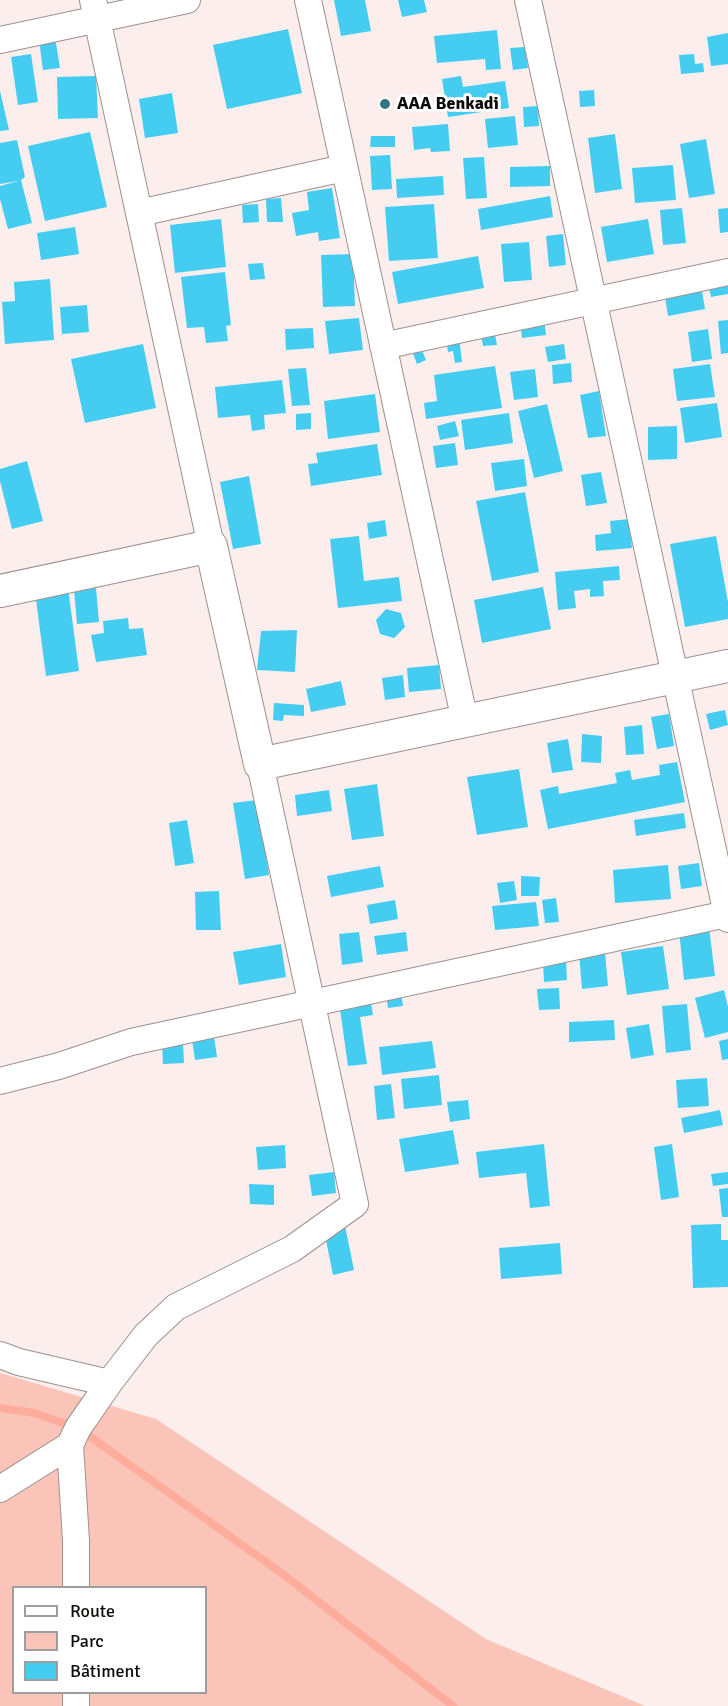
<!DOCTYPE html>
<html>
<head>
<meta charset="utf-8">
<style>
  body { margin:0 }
  #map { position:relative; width:728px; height:1706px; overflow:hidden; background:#fbeeec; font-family:Signika,sans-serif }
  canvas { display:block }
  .legend { position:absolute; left:12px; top:1586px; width:195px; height:108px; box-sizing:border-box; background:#fff; border:2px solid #9f9d9d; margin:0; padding:8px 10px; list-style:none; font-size:18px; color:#0f0b0a }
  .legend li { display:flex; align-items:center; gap:12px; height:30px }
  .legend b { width:30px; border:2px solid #9f9d9d }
</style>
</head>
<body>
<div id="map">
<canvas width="728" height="1706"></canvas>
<ul class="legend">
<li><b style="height:8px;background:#fff"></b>Route</li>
<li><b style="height:16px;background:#fac4b8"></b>Parc</li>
<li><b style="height:16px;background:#44cdf1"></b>Bâtiment</li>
</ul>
</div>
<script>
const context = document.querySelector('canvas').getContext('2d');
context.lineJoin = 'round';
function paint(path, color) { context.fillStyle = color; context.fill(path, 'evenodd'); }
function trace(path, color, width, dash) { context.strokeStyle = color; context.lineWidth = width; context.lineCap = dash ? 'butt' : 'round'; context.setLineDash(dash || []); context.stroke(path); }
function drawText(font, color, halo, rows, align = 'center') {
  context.font = font + ' Signika,sans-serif'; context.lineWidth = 6; context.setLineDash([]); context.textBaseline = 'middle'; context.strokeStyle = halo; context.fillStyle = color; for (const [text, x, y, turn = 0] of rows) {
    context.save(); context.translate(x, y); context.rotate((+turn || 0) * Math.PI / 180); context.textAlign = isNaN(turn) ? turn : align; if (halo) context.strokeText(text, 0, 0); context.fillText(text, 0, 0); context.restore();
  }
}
paint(new Path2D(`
  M0,1373L156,1419L486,1639L645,1706H0ZM14,1588H206V1692H14Z`), '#fac4b8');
trace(new Path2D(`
  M0,1408L34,1413L78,1428L280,1572L453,1706`), '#feac9c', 8);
paint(new Path2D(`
  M334,0H365L371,31L341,36Z
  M398,0H424L427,12L402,17Z
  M288,29L302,93L227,109L213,45Z
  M497,30L501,69L486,70L485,59L437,63L434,36Z
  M728,33V64L711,66L707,37Z
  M55,37L60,68L43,70L39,40Z
  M525,47L528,68L513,70L510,48Z
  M31,54L38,102L18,105L11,57Z
  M694,54L695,64L703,63L704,72L681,74L679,55Z
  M96,76L98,118L58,119L57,77Z
  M461,76L463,87L505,81L509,108L448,117L442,79Z
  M594,90L595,106L580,107L579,91Z
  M0,91L9,130L0,131Z
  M172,93L178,133L145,138L139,99Z
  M538,106L539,126L524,127L523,107Z
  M515,116L518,145L488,148L485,119Z
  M448,124L450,151L431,152L430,148L414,150L412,127Z
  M90,132L107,207L45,221L28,146Z
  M615,134L622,189L595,193L588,138Z
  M371,136H395V147H370Z
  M706,139L715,194L689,198L680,144Z
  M17,140L25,177L21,180L32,223L8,229L0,199V186L18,181L0,184V143Z
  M390,155L392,189L372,190L370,156Z
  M484,157L487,198L466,199L463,158Z
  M673,165L676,200L635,203L632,168Z
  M550,166V186L510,187V167Z
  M443,176L444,195L397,198L396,179Z
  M332,188L340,238L319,241L318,232L296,236L292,213L309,210L307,192Z
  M550,196L553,217L481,230L478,209Z
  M281,198L283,222H267L266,199Z
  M258,204L259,222L243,223L242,205Z
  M434,204L438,258L389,261L385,207Z
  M682,208L686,243L663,245L660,210Z
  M728,208V232L720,233L718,209Z
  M221,219L226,267L175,273L170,225Z
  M648,219L654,254L607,262L601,227Z
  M75,227L79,254L41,260L37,233Z
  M563,234L566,265L549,267L546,236Z
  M529,242L532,280L504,282L501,244Z
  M353,254L355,306L323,307L321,255Z
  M478,256L484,288L398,304L392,272Z
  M263,263L265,279L250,280L248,264Z
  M225,272L231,325L226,326L228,341L206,343L204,327L187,328L181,277Z
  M728,274V294L711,297L707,277Z
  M50,279L54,340L5,344L2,302L15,301L14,282Z
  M700,279L705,309L668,316L663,285Z
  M87,305L89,332L62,334L60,307Z
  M359,318L363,350L329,354L325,321Z
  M544,319L546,335L522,338L520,321Z
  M728,320V353L721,354L718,321Z
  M313,328L314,348L286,350L285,329Z
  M494,329L497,345L483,346L480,331Z
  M708,329L712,359L692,362L688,332Z
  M459,337L462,362L455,363L453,351L448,352L446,338Z
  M143,344L156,408L85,423L71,359Z
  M564,344L566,359L548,362L545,347Z
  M421,348L426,360L417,364L412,351Z
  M571,363L572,382L553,384L552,365Z
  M710,364L715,397L677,401L673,369Z
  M495,366L502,408L426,419L424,403L437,401L434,375Z
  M306,368L310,405L292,406L288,369Z
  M535,369L538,397L514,400L510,372Z
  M282,380L286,413L264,415L265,429L252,431L250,415L218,418L215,387Z
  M599,391L606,436L588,438L580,395Z
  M375,394L380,432L328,439L324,401Z
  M717,403L722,437L685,443L680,408Z
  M547,404L563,471L534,478L518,411Z
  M311,413V429L296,430V414Z
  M509,413L513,443L465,450L461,420Z
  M455,421L459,436L440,440L437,426Z
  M677,426V459L648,460V427Z
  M455,443L458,465L436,468L433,446Z
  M377,444L382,475L311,486L308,464L318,463L316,453Z
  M524,459L527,486L495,491L491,463Z
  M27,461L43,521L12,529L0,481V469Z
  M601,472L607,503L586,506L581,475Z
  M249,476L261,544L233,549L220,482Z
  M525,492L539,572L492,581L476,501Z
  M629,519L632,548L596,551L595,535L611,533L610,521Z
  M385,520L387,536L369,539L367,523Z
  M359,536L364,581L399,577L402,601L338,608L330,539Z
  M716,536L728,602V619L685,627L670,544Z
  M619,566L620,580L603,581L604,596L590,597V589L574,591L576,608L558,610L555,572Z
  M543,587L551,629L482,643L474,600Z
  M68,588L79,671L46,676L35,592Z
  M96,588L99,622L77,624L74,590Z
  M386,609L401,613L405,627L394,638L380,634L376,620Z
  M128,618L129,629L143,628L147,655L96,662L91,635L104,633L103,621Z
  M297,630L295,672L257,670L261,631Z
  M439,665L441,689L409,692L407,668Z
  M403,675L405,697L385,700L382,678Z
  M341,681L346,705L311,712L306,689Z
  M274,703L304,705V716L284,715L283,721L273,720Z
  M725,710L728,725L710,730L706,714Z
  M669,714L674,746L657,749L651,717Z
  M642,725L644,754L626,755L624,727Z
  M582,734L602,736L601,763L581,762Z
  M568,739L573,770L552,773L547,743Z
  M677,762L685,802L548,829L540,790L558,786L559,794L617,783L615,773L630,770L632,780L660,775L659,765Z
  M519,769L528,827L477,835L467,777Z
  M377,784L384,836L352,840L344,789Z
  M329,790L332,811L297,816L295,795Z
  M257,800L269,875L245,879L233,803Z
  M684,813L686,828L636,836L634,820Z
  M187,820L194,863L175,866L169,823Z
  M699,863L702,886L681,889L678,866Z
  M668,865L671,899L615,903L613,870Z
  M380,866L384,887L331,897L327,876Z
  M521,876L540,877L539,896H521Z
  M514,881L517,900L500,903L497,883Z
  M219,891L221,930H196L195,892Z
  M556,898L559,922L545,923L542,900Z
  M395,900L398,919L370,924L367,905Z
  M536,902L539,926L495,930L492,906Z
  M709,927L715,976L684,980L679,930Z
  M359,932L363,962L342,965L339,934Z
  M406,932L408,951L377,955L374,936Z
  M281,944L286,977L239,985L233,952Z
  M663,946L669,989L627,995L621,952Z
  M605,952L608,986L582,989L579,954Z
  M566,961L567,980L544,982L543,962Z
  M559,988L560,1009L539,1010L537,989Z
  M724,990L728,1007V1032L705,1038L695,998Z
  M401,992L403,1006L388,1008L386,994Z
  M370,997L373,1015L360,1017L367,1064L348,1066L339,1002Z
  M687,1004L691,1050L666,1053L662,1006Z
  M614,1020L615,1040L569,1042V1022Z
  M649,1024L654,1055L631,1059L626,1028Z
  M214,1036L217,1057L195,1060L192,1039Z
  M728,1039V1059L722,1060L719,1041Z
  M432,1041L436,1068L382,1075L379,1047Z
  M183,1042L184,1063L163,1064L162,1043Z
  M439,1075L442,1105L404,1109L401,1079Z
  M707,1078L709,1106L678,1108L676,1080Z
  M391,1084L395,1118L377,1120L374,1086Z
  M468,1100L470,1119L450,1122L447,1102Z
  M720,1110L723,1125L684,1133L681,1118Z
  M453,1130L459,1164L405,1172L399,1139Z
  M544,1144L550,1206L530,1208L526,1173L479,1178L476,1152Z
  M672,1144L679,1197L661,1200L654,1147Z
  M285,1145L286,1168L258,1170L256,1147Z
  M334,1172L336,1193L312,1196L309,1175Z
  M728,1172V1184L713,1186L711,1174Z
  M249,1184L274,1185V1205L250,1204Z
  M728,1188V1217H722L719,1189Z
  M721,1224V1240H728V1287L693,1288L691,1225Z
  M345,1226L354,1270L333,1275L324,1230Z
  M560,1243L562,1274L501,1279L499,1248Z`), '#44cdf1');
const minor = new Path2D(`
  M93,0L211,546
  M308,0L465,721
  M528,0L728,919
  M0,40L187,0
  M139,213L344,168
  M383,346L728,272
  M0,1081L59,1066L131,1042L727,914
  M0,1355L19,1362L109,1383
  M0,1489L70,1445
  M76,1588V1541L70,1445L78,1428L109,1383L146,1335L176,1307L292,1249L355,1204L260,764
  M76,1692V1706`);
const tertiary = new Path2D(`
  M0,591L211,546L260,764L728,666`);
trace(minor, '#9c918e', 28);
trace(tertiary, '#9c918e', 34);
trace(minor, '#fff', 26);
trace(tertiary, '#fff', 32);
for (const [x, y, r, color] of [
  [385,104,6,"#327486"]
]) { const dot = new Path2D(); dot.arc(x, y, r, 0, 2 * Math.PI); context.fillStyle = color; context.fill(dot); trace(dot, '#fff', 2); }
drawText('bold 18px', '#0f0b0a', '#fff', [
  ["AAA Benkadi",397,104]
], 'left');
</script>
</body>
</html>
